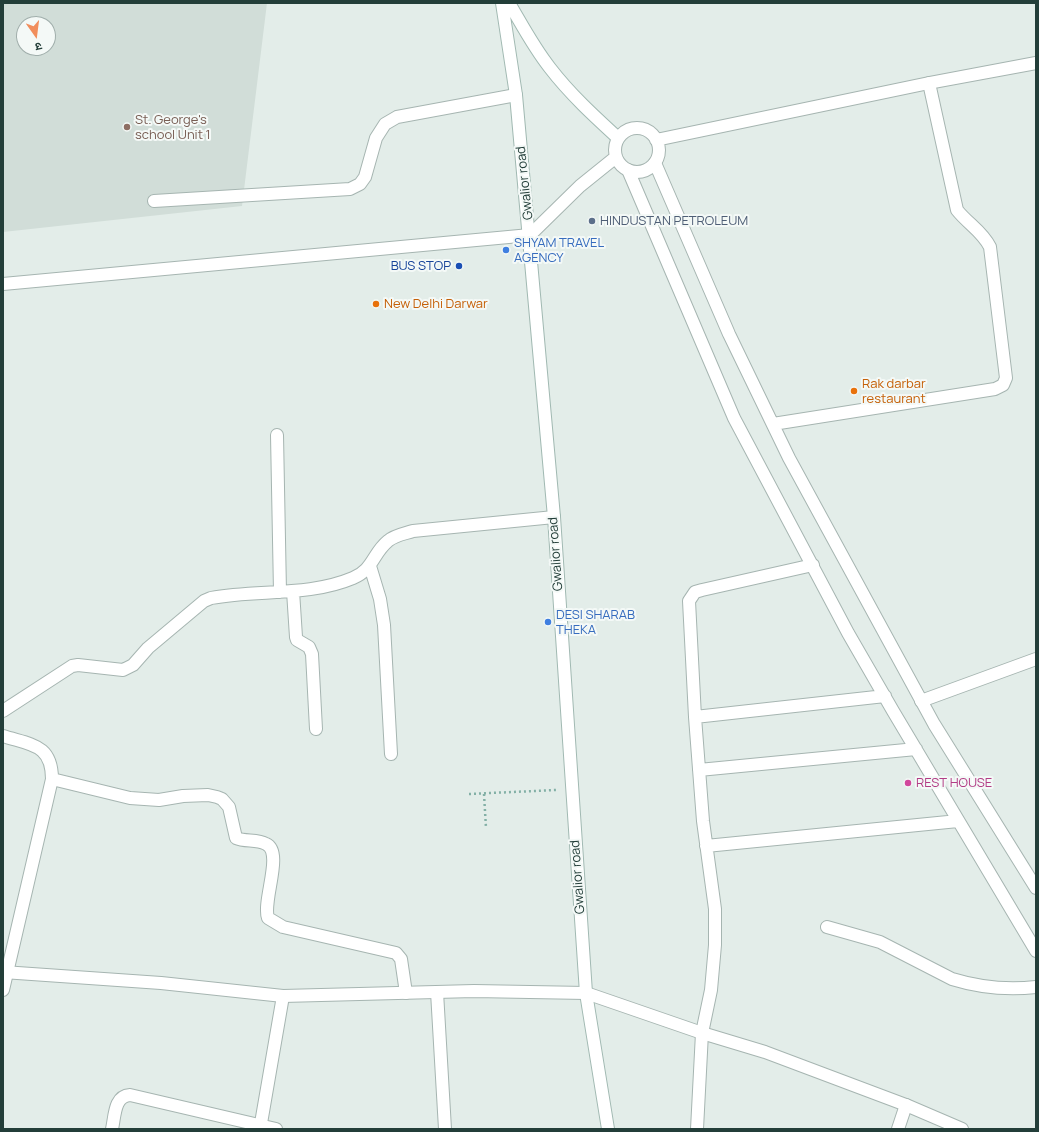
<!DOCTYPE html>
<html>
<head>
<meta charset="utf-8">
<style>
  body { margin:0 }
  #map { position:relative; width:1039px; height:1132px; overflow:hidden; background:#e3ede9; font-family:Manrope,"Noto Sans Devanagari",sans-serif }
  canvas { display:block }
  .frame { position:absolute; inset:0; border:4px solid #233e39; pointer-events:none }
  .north { position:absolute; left:16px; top:16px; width:40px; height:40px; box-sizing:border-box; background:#f4f9f7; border:1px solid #a0aeab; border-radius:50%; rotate:166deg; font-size:11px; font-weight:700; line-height:16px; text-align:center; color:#233e39 }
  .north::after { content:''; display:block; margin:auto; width:14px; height:18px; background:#f18e5c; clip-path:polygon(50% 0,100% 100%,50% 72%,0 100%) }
</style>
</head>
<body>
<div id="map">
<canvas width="1039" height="1132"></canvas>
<div class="frame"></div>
<div class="north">उ</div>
</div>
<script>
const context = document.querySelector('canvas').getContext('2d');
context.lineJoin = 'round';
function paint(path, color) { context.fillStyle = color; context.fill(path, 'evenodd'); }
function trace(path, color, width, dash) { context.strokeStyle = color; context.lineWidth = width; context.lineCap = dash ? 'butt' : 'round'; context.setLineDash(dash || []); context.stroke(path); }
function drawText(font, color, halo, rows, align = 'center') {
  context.font = font + ' Manrope,sans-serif'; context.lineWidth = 4; context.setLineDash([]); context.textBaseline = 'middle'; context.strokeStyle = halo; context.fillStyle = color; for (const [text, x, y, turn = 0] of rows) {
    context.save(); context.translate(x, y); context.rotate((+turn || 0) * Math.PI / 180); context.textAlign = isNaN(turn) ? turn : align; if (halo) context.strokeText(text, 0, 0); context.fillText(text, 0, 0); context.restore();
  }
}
paint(new Path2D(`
  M3,3H267L242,206L3,232ZM24,24H48V48H24Z`), '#d1ddd8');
const service = new Path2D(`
  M154,201L350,189L360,184L365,177L376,138L385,124L397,117L516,95
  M921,701L1036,659`);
const minor = new Path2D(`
  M655,163L729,334L789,458L934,724L1036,888
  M628,170L734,418L848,633L893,711L1036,951
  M773,424L995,389L1003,385L1006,378L990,247C982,231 968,224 957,210L929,83
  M277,435L280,592
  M370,566L380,599L384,625L391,754
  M293,591L296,637L297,640L309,647L312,654L316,729
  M3,711L72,666L78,665L123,670L133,665L148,648L204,601L211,598C257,589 308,597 353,578C373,570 373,553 388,541C395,535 404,534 413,531L554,517
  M695,717L885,696
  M3,736C31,745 52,744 52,779L3,990
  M699,770L916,749
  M52,779L130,798L159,800L183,796L208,795L217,797L222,799L229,807L236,838C245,842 257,839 266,844C284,852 262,901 268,918L283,927L396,953L401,959L406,993
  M706,846L958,821
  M827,927L880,942L952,979C978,987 1009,990 1036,987
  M437,992L445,1129
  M112,1129C115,1116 114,1096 130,1095L276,1129
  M260,1129L283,996
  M697,1129L702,1033L711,990L715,945V909L703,821L695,717L689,601L695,592L702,590L813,565
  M898,1129L906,1105`);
const tertiary = new Path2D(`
  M615 150a22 22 0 1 1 44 0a22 22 0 1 1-44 0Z
  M656,140L929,83L1036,63
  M3,284L530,235L580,186L616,157
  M3,972L161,983L283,996L474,991L586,993L702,1033L765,1052L906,1105L962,1129`);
const secondary = new Path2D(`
  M502,3L516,95L554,517L586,993L608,1129
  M509,3C522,25 534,48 550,68C570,94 594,116 618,138`);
trace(service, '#a6b5b1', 14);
trace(minor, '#a6b5b1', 14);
trace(tertiary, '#a6b5b1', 14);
trace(secondary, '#a1b9b2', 14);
trace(new Path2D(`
  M469,794L556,790
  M484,794L486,828`), '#83b0a6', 2.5, [2, 3]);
trace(service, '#fff', 12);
trace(minor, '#fff', 12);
trace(tertiary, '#fff', 12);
trace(secondary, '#fff', 12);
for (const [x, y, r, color] of [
  [127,127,4,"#8d6e63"],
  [592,221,4,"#5c6f8a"],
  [506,250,4,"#3f7fe0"],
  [459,266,4,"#1a4fb4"],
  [376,304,4,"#e8710a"],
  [854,391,4,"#e8710a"],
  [548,622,4,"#3f7fe0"],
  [908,783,4,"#d1479c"]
]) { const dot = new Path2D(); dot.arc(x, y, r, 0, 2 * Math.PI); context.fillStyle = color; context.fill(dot); trace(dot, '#f4f9f7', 1.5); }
drawText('13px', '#785e54', '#f4f9f7', [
  ["St. George's",135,120],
  ["school Unit 1",135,135]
], 'left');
drawText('13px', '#233e39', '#f4f9f7', [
  ["Gwalior road",525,183,-96],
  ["Gwalior road",556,554,-94],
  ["Gwalior road",578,877,-94]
]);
drawText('13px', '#4e5e75', '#f4f9f7', [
  ["HINDUSTAN PETROLEUM",600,221]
], 'left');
drawText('13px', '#366cbe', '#f4f9f7', [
  ["SHYAM TRAVEL",514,243],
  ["AGENCY",514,258],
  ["DESI SHARAB",556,615],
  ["THEKA",556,630]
], 'left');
drawText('13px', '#164399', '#f4f9f7', [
  ["BUS STOP",451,266]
], 'right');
drawText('13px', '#c56008', '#f4f9f7', [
  ["New Delhi Darwar",384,304],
  ["Rak darbar",862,384],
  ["restaurant",862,399]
], 'left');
drawText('13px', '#b23c85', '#f4f9f7', [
  ["REST HOUSE",916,783]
], 'left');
</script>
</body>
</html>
